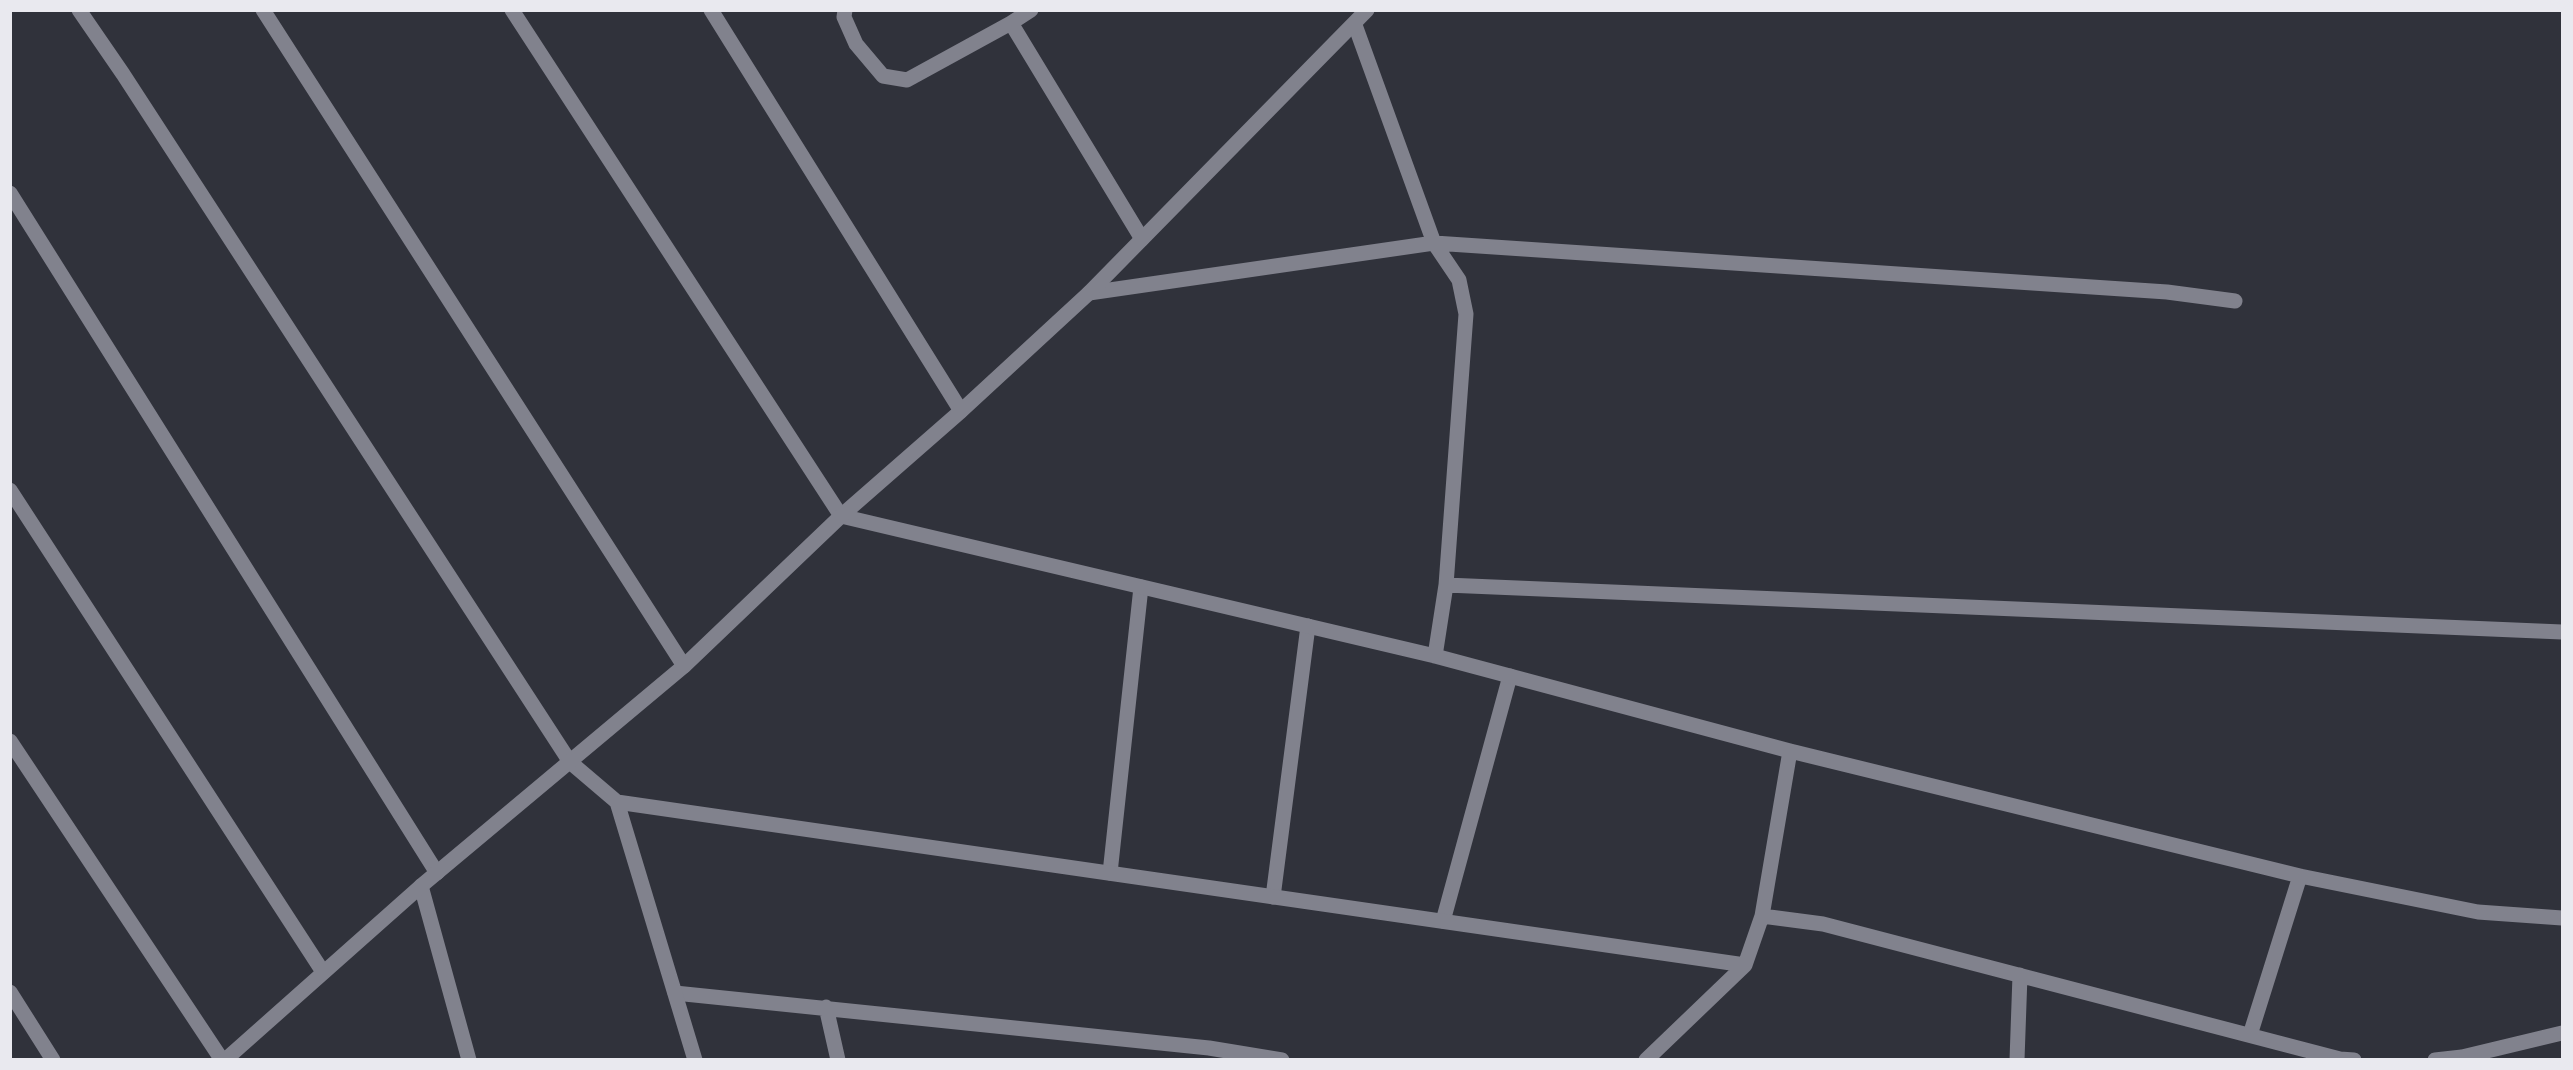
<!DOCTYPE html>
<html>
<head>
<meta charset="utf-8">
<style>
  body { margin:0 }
  #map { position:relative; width:2573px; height:1070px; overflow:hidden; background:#30323b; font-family:"PT Serif",serif }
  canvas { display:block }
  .frame { position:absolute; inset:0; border:12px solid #e9e9ef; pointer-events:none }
</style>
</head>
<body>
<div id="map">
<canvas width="2573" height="1070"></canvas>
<div class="frame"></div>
</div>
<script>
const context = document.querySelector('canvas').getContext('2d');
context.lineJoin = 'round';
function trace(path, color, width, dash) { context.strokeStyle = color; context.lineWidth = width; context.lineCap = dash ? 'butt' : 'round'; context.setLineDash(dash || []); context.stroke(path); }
trace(new Path2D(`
  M711,10L961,411
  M845,10L844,17L856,44L883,76L907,80L1011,23
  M1031,10L1011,23L1142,239
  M1110,873L1141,587
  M421,886L469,1060
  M1273,897L1308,626
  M1443,921L1510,676
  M675,993L1209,1048L1282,1060
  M826,1007L838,1060`), '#81828d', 15);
trace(new Path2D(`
  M79,10L123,74L570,762L617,802L695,1060
  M263,10L684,666
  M512,10L841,516L1435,656L1790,751L2300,876L2478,912L2562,918
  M1355,25L1434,243L2167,292L2235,301
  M10,193L437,873
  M1089,293L1434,243L1459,280L1466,314L1446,585L1435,656
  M10,490L323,972
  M1446,585L2562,632
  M10,741L222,1060
  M617,802L1745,965
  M1762,916L1790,751
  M10,992L53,1060
  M2250,1035L2300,876
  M1646,1060L1745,965L1762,916L1823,924L2340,1059L2354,1060
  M2017,1060L2020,975
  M2435,1060L2462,1057L2562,1033`), '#81828d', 15);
trace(new Path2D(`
  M225,1060L421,886L684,666L841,516L961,411L1089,293L1367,10`), '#81828d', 15);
</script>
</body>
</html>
